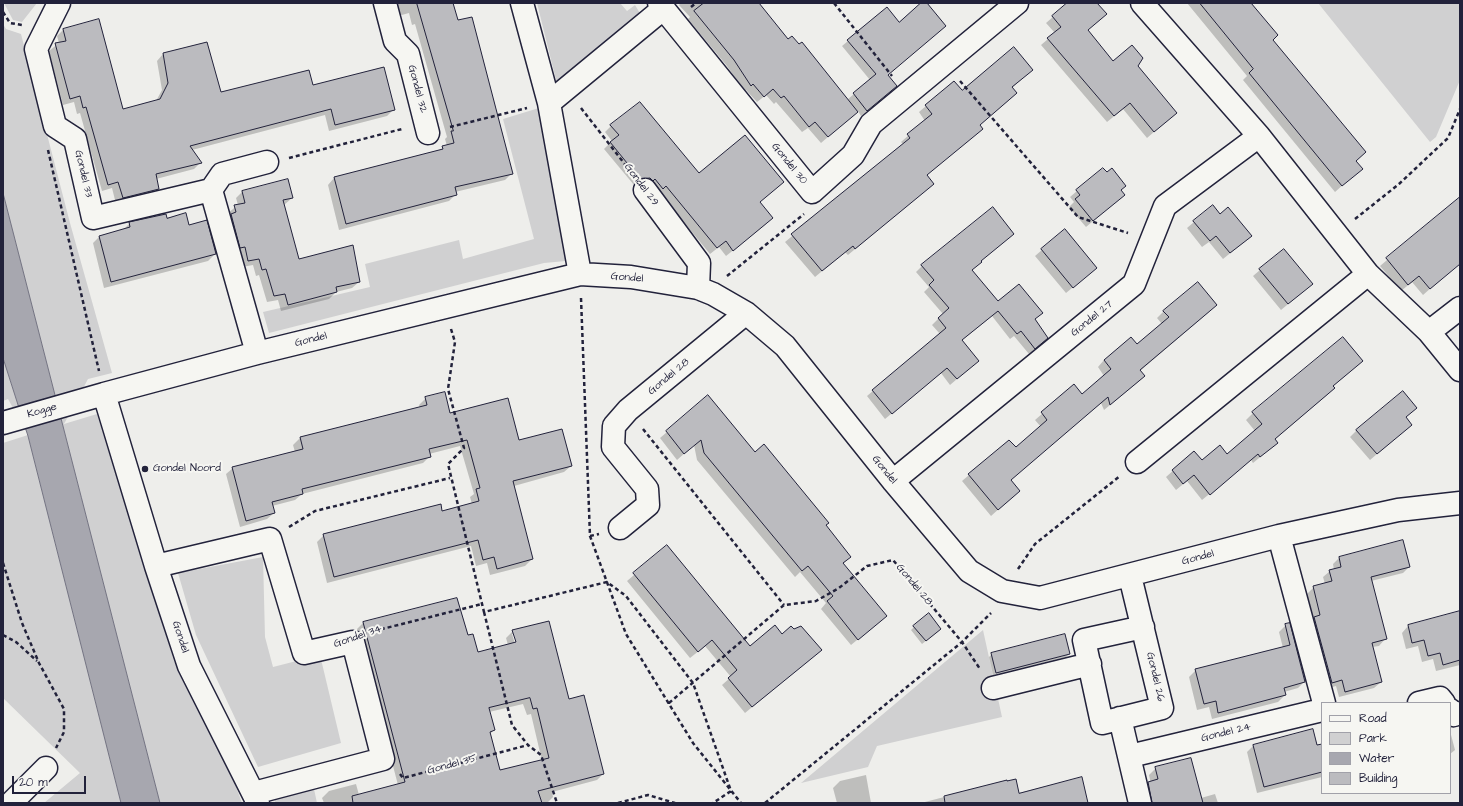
<!DOCTYPE html>
<html>
<head>
<meta charset="utf-8">
<style>
  body { margin:0 }
  #map { position:relative; width:1463px; height:806px; overflow:hidden; background:#eeeeeb; font-family:"Architects Daughter",sans-serif }
  canvas { display:block }
  .frame { position:absolute; inset:0; border:4px solid #22223b; pointer-events:none }
  .legend { position:absolute; left:1321px; top:702px; width:130px; height:92px; box-sizing:border-box; background:#f6f6f2; border:1px solid #a1a1a9; margin:0; padding:5px 7px; list-style:none; font-size:12px; color:#22223b }
  .legend li { display:flex; align-items:center; gap:8px; height:20px }
  .legend b { width:20px; border:1px solid #a1a1a9 }
  .scale { position:absolute; left:12px; top:776px; width:74px; height:18px; box-sizing:border-box; border:2px solid #22223b; border-top:0; padding-left:5px; font-size:12px; line-height:14px; white-space:nowrap; color:#22223b; -webkit-text-stroke:3px #f6f6f2; paint-order:stroke }
</style>
</head>
<body>
<div id="map">
<canvas width="1463" height="806"></canvas>
<div class="frame"></div>
<ul class="legend">
<li><b style="height:5px;background:#f6f6f2"></b>Road</li>
<li><b style="height:11px;background:#d0d0d1"></b>Park</li>
<li><b style="height:11px;background:#a7a7af"></b>Water</li>
<li><b style="height:11px;background:#bbbbbf"></b>Building</li>
</ul>
<div class="scale">20 m</div>
</div>
<script>
const context = document.querySelector('canvas').getContext('2d');
context.lineJoin = 'round';
function paint(path, color) { context.fillStyle = color; context.fill(path, 'evenodd'); }
function trace(path, color, width, dash) { context.strokeStyle = color; context.lineWidth = width; context.lineCap = dash ? 'butt' : 'round'; context.setLineDash(dash || []); context.stroke(path); }
function drawText(font, color, halo, rows, align = 'center') {
  context.font = font + ' "Architects Daughter",sans-serif'; context.lineWidth = 4; context.setLineDash([]); context.textBaseline = 'middle'; context.strokeStyle = halo; context.fillStyle = color; for (const [text, x, y, turn = 0] of rows) {
    context.save(); context.translate(x, y); context.rotate((+turn || 0) * Math.PI / 180); context.textAlign = isNaN(turn) ? turn : align; if (halo) context.strokeText(text, 0, 0); context.fillText(text, 0, 0); context.restore();
  }
}
paint(new Path2D(`
  M4,3H37L22,22L13,20Z
  M537,3H620L627,11L635,5L641,15L557,84Z
  M1318,3H1460V80L1436,137L1430,142Z
  M3,24L6,29L21,34L70,223L112,373L88,379L64,424L97,414L174,661L235,784L242,803H160L3,193Z
  M539,108L565,242L566,261L544,263L269,333L263,312L370,287L365,264L459,240L463,259L534,239L503,119Z
  M3,358L28,436L121,803H44L80,773L3,698V443L28,435L8,399L3,401Z
  M263,557L265,637L273,667L320,655L341,743L258,767L196,635L178,573Z
  M983,630L1002,717L877,746L868,767L801,783Z
  M314,789L317,803H276L274,799Z`), '#d0d0d1');
const water = new Path2D(`
  M3,193L160,803H121L28,436L3,358Z`);
paint(water, '#a7a7af');
trace(water, '#727281', 1);
paint(new Path2D(`
  M395,3H452L457,21L512,173L505,180L455,192V195L449,201L339,230L328,185L334,178L439,151L447,146L445,139L447,137L415,24L412,25L409,13L398,16Z
  M681,3H758L788,40L847,100L870,80L842,46L848,41L899,23L923,3H925L887,75L890,92L861,116L858,111L821,143L808,128L802,132L776,102L774,104L766,95L757,102L746,90L744,91L727,66L688,19L690,17L679,5Z
  M1069,3H1096L1087,31L1113,62L1137,66L1176,113L1147,138L1123,109L1107,122L1041,45L1055,33L1046,23Z
  M1187,3H1250L1272,40L1361,169L1335,192L1243,80L1247,76Z
  M63,30L122,110L156,101L162,90L157,61L163,54L206,43L220,93L313,86L394,109L387,116L329,131L325,115L192,150L200,163L194,169L156,179L158,189L152,196L116,204L112,188L102,191L80,113L77,114L74,102L63,105L49,51L59,43L57,36Z
  M1032,70L1012,88L1016,93L1009,100L979,125L926,176L933,184L848,255L845,252L815,277L785,242L903,144L901,142L925,121L919,112L954,82L961,92Z
  M611,126L699,175L759,203L766,224L726,256L719,247L710,254L659,192L643,184L634,185L604,149L612,141L605,132Z
  M1120,190L1117,201L1086,227L1069,207L1074,202L1070,197L1077,191Z
  M242,192L292,198L284,205L298,261L359,282L352,288L336,292L329,299L281,311L278,300L267,302L259,275L256,276L253,265L242,267L228,213L238,205L236,198Z
  M1454,203H1460V249L1440,280L1423,295L1412,282L1401,291L1380,266Z
  M1213,206L1244,242L1223,259L1209,242L1202,247L1187,228Z
  M166,220L188,226L215,254L208,261L104,288L93,243L99,237L123,230L130,223Z
  M1065,230L1089,274L1066,293L1035,256Z
  M980,261L971,271L997,303L1041,313L1034,320L1041,344L1029,354L1014,336L1010,339L992,316L961,341L971,367L950,385L941,373L885,419L867,396L940,334L932,325L943,314L924,292L929,287L916,272L922,266Z
  M1260,270L1305,290L1281,310L1253,276Z
  M1164,311L1209,312L1140,371L1144,376L1137,383L1104,410L1101,403L1010,480L1019,491L991,516L962,481L969,475L1015,449L1041,427L1035,420L1074,386L1082,395L1104,376L1098,367L1104,360L1137,345L1162,324L1157,318Z
  M1362,361L1332,387L1333,388L1327,395L1274,440L1277,443L1270,449L1253,463L1251,460L1202,500L1187,481L1176,490L1166,477L1194,452L1202,461L1227,455L1255,431L1246,420L1253,413Z
  M708,397L755,453L825,526L850,557L843,564L879,622L851,645L821,609L826,603L800,572L795,577L697,460L694,445L677,460L660,438Z
  M426,398L449,414L518,441L571,466L564,472L514,486L532,559L525,566L490,575L487,563L476,566L471,546L327,583L317,542L324,535L442,512L472,504L470,497L474,494L460,446L429,454L430,456L423,463L302,494L295,500L272,506L274,513L267,519L240,527L226,474L233,468L295,452L293,445L300,438L420,408L419,405Z
  M1405,418L1411,425L1370,460L1350,437L1357,430Z
  M1402,541L1409,567L1403,573L1371,581L1385,639L1379,646L1372,647L1381,682L1374,688L1339,697L1336,686L1325,689L1308,624L1313,619L1307,594L1314,587L1325,584L1323,577L1330,571L1334,570L1333,564L1339,558Z
  M667,547L750,647L782,635L814,656L745,713L722,685L731,677L705,646L690,658L627,581Z
  M1460,613V665L1436,671L1433,659L1422,662L1418,646L1406,649L1402,633L1408,626Z
  M363,623L467,636L477,653L508,645L506,638L513,631L568,700L603,774L597,780L552,792L553,797L547,803H324L322,798L329,791L356,784L359,795L398,785L357,629ZM512,634H515L518,647H516ZM523,704L527,715L531,714L542,761L499,772L490,734L494,730L489,712Z
  M1286,625L1304,682L1298,688L1284,692L1285,695L1278,702L1212,719L1209,707L1197,710L1189,677L1196,670L1283,648L1279,632Z
  M914,627L937,632L922,644L911,630Z
  M992,654H1069L1066,657L993,675L989,657Z
  M1450,731L1455,750L1450,754Z
  M1254,745L1316,746L1322,745V777L1257,793L1247,752Z
  M1156,768L1201,798L1215,794L1218,803H1155L1149,775Z
  M866,775L871,803H837L833,788L840,781Z
  M1006,781L1019,795L1087,803H921Z`), '#0003');
const building = new Path2D(`
  M417,3H453L458,20L472,17L513,174L455,187L457,195L346,224L334,177L443,149L442,146L454,143L451,131H453Z
  M704,3H759L788,39L792,36L799,44L802,42L858,112L828,137L815,122L809,127L784,96L781,98L773,89L764,97L753,84L751,86L734,60L694,11Z
  M921,3H927L946,26L888,75L897,86L867,111L853,93L876,74L847,40L887,7L899,22Z
  M1067,3H1097L1107,14L1088,30L1113,61L1132,45L1143,58L1138,66L1177,113L1154,132L1130,103L1114,116L1047,38L1061,27L1052,16Z
  M1200,3H1251L1278,35L1273,40L1366,152L1356,161L1363,169L1342,186L1249,73L1253,69Z
  M99,19L123,109L160,99L168,83L163,53L207,42L221,92L309,70L313,85L384,67L395,110L335,125L331,109L190,146L202,163L156,174L159,189L123,198L118,182L108,185L86,107L83,108L80,96L70,99L55,43L66,41L63,29Z
  M1014,47L1033,70L1012,87L1017,93L980,125L983,129L927,175L934,184L855,249L853,246L822,271L791,234L910,138L907,134L932,114L925,105L954,81L962,90Z
  M640,102L699,173L745,135L784,182L760,202L773,218L733,251L726,241L717,248L666,186L663,189L655,179L653,181L650,178L640,179L610,142L619,135L610,125Z
  M1103,168L1107,172L1112,168L1126,186L1121,190L1125,195L1093,221L1075,199L1080,195L1076,190Z
  M288,179L293,198L283,200L299,259L353,245L360,282L336,287L337,292L288,305L285,294L274,296L266,269L262,270L259,259L248,261L245,247L240,248L231,214L236,212L234,205L245,203L242,191Z
  M1460,197V264L1430,289L1419,276L1408,285L1386,258Z
  M1213,205L1220,214L1228,207L1252,236L1230,253L1216,236L1210,241L1193,221Z
  M993,207L1014,234L981,261L982,262L972,270L998,301L1019,284L1043,313L1035,319L1048,338L1035,349L1021,331L1017,334L998,311L962,340L979,361L957,379L947,368L892,414L872,390L946,328L938,318L949,308L929,285L934,280L921,265Z
  M186,213L189,225L207,220L216,254L111,282L99,236L130,227L129,222L166,214L167,218Z
  M1065,229L1097,268L1073,288L1041,249Z
  M1284,249L1313,284L1288,304L1259,269Z
  M1198,282L1217,305L1140,370L1145,376L1110,405L1108,397L1011,480L1020,491L998,510L968,474L1009,440L1016,447L1047,420L1041,412L1074,384L1082,394L1111,369L1104,360L1131,337L1137,344L1169,317L1163,311Z
  M1343,337L1363,361L1333,386L1335,388L1275,439L1278,443L1260,457L1258,454L1210,495L1194,475L1183,484L1172,470L1194,451L1202,460L1220,445L1227,454L1262,424L1252,412Z
  M1403,391L1417,408L1406,417L1412,425L1377,454L1356,430Z
  M445,392L450,413L508,398L519,440L562,429L572,466L513,481L533,559L497,569L494,557L483,560L478,540L334,577L323,534L441,504L442,511L479,501L476,489L480,488L467,440L429,449L431,457L302,489L303,494L272,502L275,513L246,521L232,467L303,449L300,437L427,405L425,397Z
  M708,395L755,452L764,444L829,523L826,525L851,557L843,563L887,616L858,640L827,601L833,596L808,566L802,571L704,453L701,440L684,454L666,431Z
  M1403,540L1410,567L1371,577L1387,639L1372,643L1382,682L1345,692L1342,680L1332,683L1314,617L1320,615L1313,586L1332,581L1329,570L1341,567L1339,557Z
  M667,545L750,646L775,625L782,634L791,626L794,629L801,626L822,650L752,707L728,678L737,670L712,640L698,652L633,573Z
  M457,598L468,635L473,634L478,652L516,642L512,630L549,621L569,699L584,695L604,774L538,791L542,803H353L352,796L405,782L363,622ZM530,698L533,709L537,708L549,758L500,770L490,732L495,730L489,708Z
  M1460,611V660L1443,665L1440,653L1428,656L1424,640L1412,643L1408,625Z
  M929,613L941,629L926,641L913,626Z
  M1290,623L1305,682L1284,688L1286,695L1218,713L1216,701L1204,704L1195,669L1290,645L1285,624Z
  M1065,634L1070,654L996,673L991,653Z
  M1313,729L1317,745L1322,744V772L1264,787L1253,745Z
  M1191,758L1203,803H1152L1148,782L1158,779L1155,767Z
  M1082,777L1088,803H945L944,796L1007,780V781L1016,779L1019,793Z`);
paint(building, '#bbbbbf');
trace(building, '#22223b', 1);
const minor = new Path2D(`
  M59,3L36,49L55,126L75,139L93,218L211,190L222,174L267,162
  M385,3L395,41L408,54L428,133
  M522,3L549,103L580,274
  M659,3L812,192L853,155L871,124L1017,3
  M1142,3L1259,136L1368,274L1429,332L1460,370
  M549,103L664,8
  M211,190L257,353
  M645,190L699,263L698,288
  M1429,332L1460,308
  M3,423L104,394
  M1137,462L1368,274
  M893,481L1134,284L1165,206L1259,136
  M620,528L648,505L647,489L613,447L614,426L628,410L746,313
  M1279,536L1324,703
  M156,566L270,539L304,653L353,642L383,759L254,793
  M1130,576L1162,708L1102,723L1084,640L1143,627
  M993,688L1090,664
  M1419,703L1440,698L1444,703
  M1450,710L1454,715L1460,713
  M1120,718L1140,803
  M1130,756L1322,710
  M11,803L46,768
  M258,803L189,666L156,566L104,394L257,353L580,274L631,277L698,288L713,294L746,313L785,346L893,481L969,571L1002,591L1040,598L1279,536L1398,510L1460,503`);
trace(minor, '#22223b', 25);
trace(new Path2D(`
  M834,3L892,76
  M691,7L696,3
  M3,12L10,23L22,25
  M960,81L1078,217L1128,233
  M581,108L631,172
  M450,127L527,108
  M48,150L99,371
  M289,158L402,129
  M1355,219L1399,184L1448,138L1460,109
  M727,276L804,214
  M581,298L590,536L626,634L693,743L741,803
  M451,329L455,342L448,389L464,448L448,464L484,612L607,582L626,596L693,683L731,791L713,803
  M643,429L784,605
  M289,527L315,511L450,478
  M590,536L599,534
  M3,563L22,623L39,663L64,709V732L56,748
  M1018,569L1035,544L1120,476
  M484,612L512,725L528,745L541,755L557,803
  M374,631L482,604
  M3,635L16,642L37,661
  M669,703L784,605L816,601L839,588L867,566L893,560L962,642L980,669
  M400,774L403,778L528,745
  M618,803L648,795L675,803
  M765,803L962,642L991,613`), '#22223b', 2.5, [4, 3]);
trace(minor, '#f6f6f2', 22);
for (const [x, y, r, color] of [
  [145,469,4,"#22223b"]
]) { const dot = new Path2D(); dot.arc(x, y, r, 0, 2 * Math.PI); context.fillStyle = color; context.fill(dot); trace(dot, '#f6f6f2', 1.5); }
drawText('11px', '#22223b', '#f6f6f2', [
  ["Gondel 32",417,89,75],
  ["Gondel 30",789,164,51],
  ["Gondel 33",83,174,77],
  ["Gondel 29",641,185,53],
  ["Gondel",627,278,5],
  ["Gondel 27",1092,319,-39],
  ["Gondel",311,340,-14],
  ["Gondel 28",669,377,-40],
  ["Kogge",42,411,-16],
  ["Gondel",884,470,51],
  ["Gondel",1198,558,-15],
  ["Gondel 28",914,585,50],
  ["Gondel",180,637,72],
  ["Gondel 34",358,637,-19],
  ["Gondel 26",1155,677,77],
  ["Gondel 24",1226,733,-14],
  ["Gondel 35",452,765,-15]
]);
drawText('11px', '#22223b', '#f6f6f2', [
  ["Gondel Noord",153,469]
], 'left');
</script>
</body>
</html>
